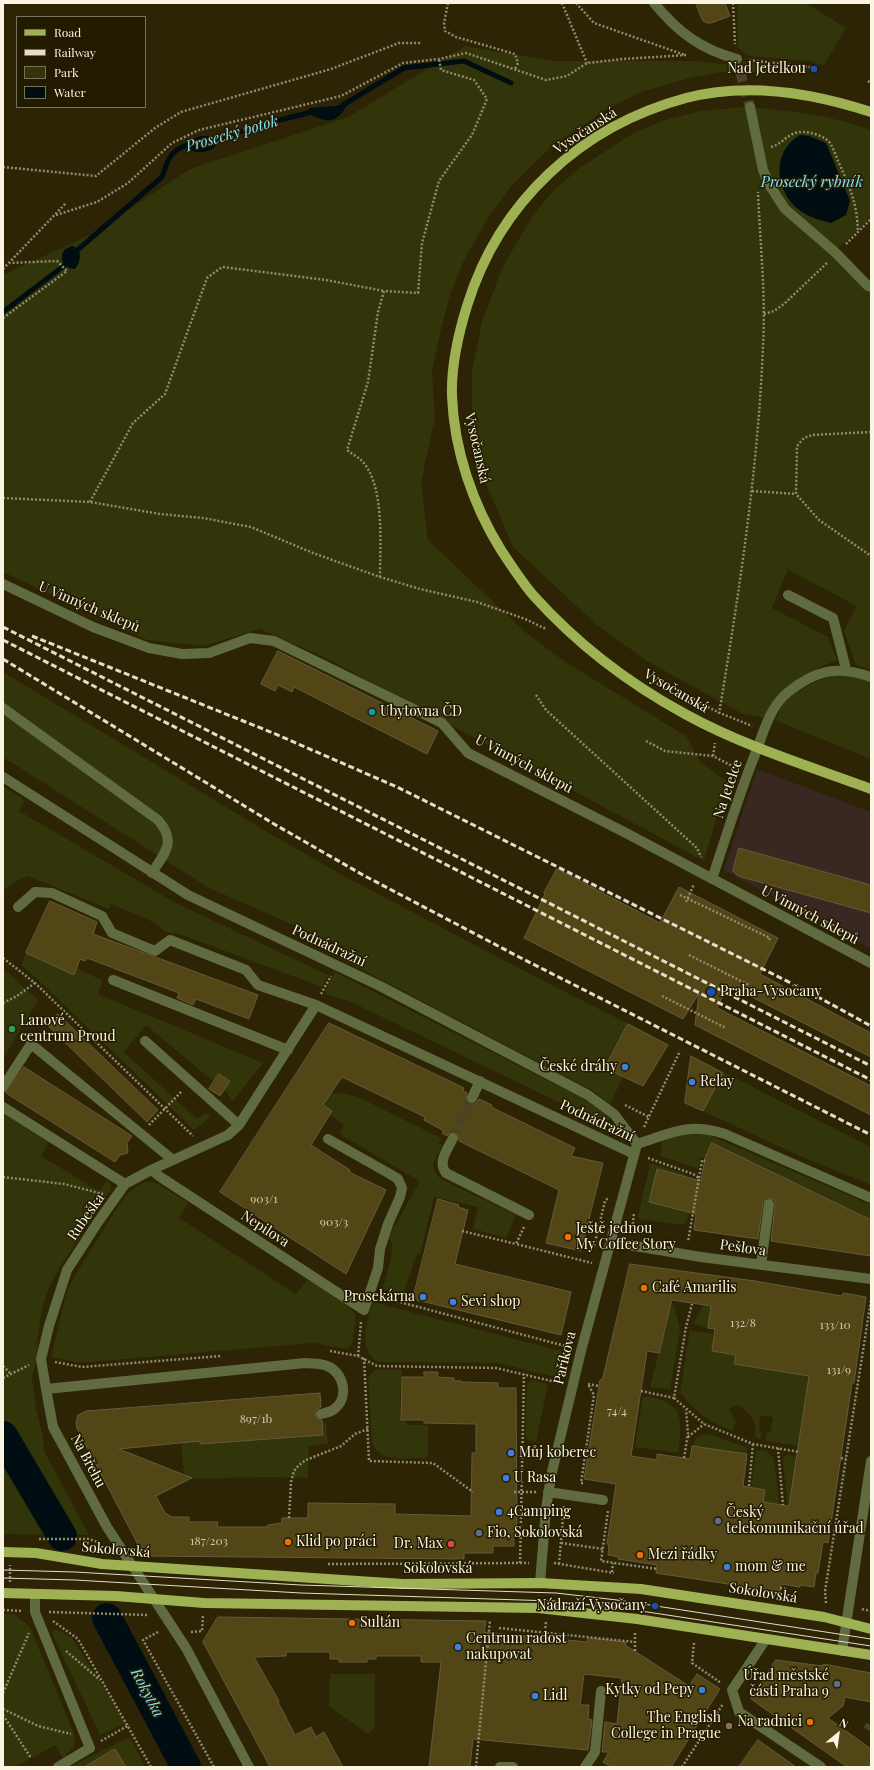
<!DOCTYPE html>
<html>
<head>
<meta charset="utf-8">
<style>
  body { margin:0 }
  #map { position:relative; width:874px; height:1770px; overflow:hidden; background:#2c2405; font-family:"Playfair Display",serif }
  canvas { display:block }
  .frame { position:absolute; inset:0; border:4px solid #faf5e3; pointer-events:none }
  .legend { position:absolute; left:16px; top:16px; width:130px; height:92px; box-sizing:border-box; background:#221b00; border:1px solid #78725b; margin:0; padding:5px 7px; list-style:none; font-size:12px; color:#faf5e3 }
  .legend li { display:flex; align-items:center; gap:8px; height:20px }
  .legend b { width:20px; border:1px solid #78725b }
  .north { position:absolute; left:818px; top:1714px; width:40px; height:40px; -webkit-text-stroke:3px #221b00; paint-order:stroke; rotate:29deg; font-size:11px; font-weight:700; line-height:16px; text-align:center; color:#faf5e3 }
  .north::after { content:''; display:block; margin:auto; width:14px; height:18px; background:#faf5e3; clip-path:polygon(50% 0,100% 100%,50% 72%,0 100%) }
</style>
</head>
<body>
<div id="map">
<canvas width="874" height="1770"></canvas>
<div class="frame"></div>
<ul class="legend">
<li><b style="height:5px;background:#9eb254"></b>Road</li>
<li><b style="height:5px;background:#e3ddca"></b>Railway</li>
<li><b style="height:11px;background:#32340a"></b>Park</li>
<li><b style="height:11px;background:#000e14"></b>Water</li>
</ul>
<div class="north">N</div>
</div>
<script>
const context = document.querySelector('canvas').getContext('2d');
context.lineJoin = 'round';
function paint(path, color) { context.fillStyle = color; context.fill(path, 'evenodd'); }
function trace(path, color, width, dash) { context.strokeStyle = color; context.lineWidth = width; context.lineCap = dash ? 'butt' : 'round'; context.setLineDash(dash || []); context.stroke(path); }
function drawText(font, color, halo, rows, align = 'center') {
  context.font = font + ' "Playfair Display",serif'; context.lineWidth = 3; context.setLineDash([]); context.textBaseline = 'middle'; context.strokeStyle = halo; context.fillStyle = color; for (const [text, x, y, turn = 0] of rows) {
    context.save(); context.translate(x, y); context.rotate((+turn || 0) * Math.PI / 180); context.textAlign = isNaN(turn) ? turn : align; if (halo) context.strokeText(text, 0, 0); context.fillText(text, 0, 0); context.restore();
  }
}
paint(new Path2D(`
  M757,769L871,812V949L724,870Z`), '#392721');
paint(new Path2D(`
  M737,3H806L846,28L824,65L808,61L749,56L738,48Z
  M465,46L553,61H695L723,64L749,61L806,69L774,72H721L690,78L641,92L605,110L551,147L512,185L488,218L464,260L450,295L440,333L432,371L435,418L421,482L428,540L524,631L564,661L686,736L700,761L727,782L704,861L328,659L260,629L204,646L147,640L3,572V275L92,234L190,169L348,117Z
  M744,107C783,109 834,116 871,130V215L864,224L832,254L871,292V670L856,665L844,631L857,606L788,570L772,608L828,637L837,660L814,670L778,694L765,718L743,714L647,661L597,625L513,547L479,468L472,410V371L482,322L502,268L533,215L555,189L581,167L632,134L662,121L700,111ZM826,143L850,201L831,223C821,220 810,218 802,212C781,198 773,169 786,148Z
  M3,672L269,833L342,875L534,976L871,1147V1185L800,1156L685,1103L691,1056L668,1045L643,1086L623,1077L610,1104L593,1091L340,958L344,947L209,888L3,757Z
  M833,675L855,676L871,681V759L775,720L785,699L814,682Z
  M3,786L25,800L19,811L176,903L328,975L322,987L182,935L166,932L153,922L111,904L109,909L28,876L14,882L5,889L3,888Z
  M26,953L73,975L77,968L103,981L98,994L263,1063L233,1101L224,1090L230,1080L219,1074L214,1082L146,1025L124,1052L197,1119L206,1113L211,1117L194,1130L37,979L21,965Z
  M3,968L38,1000L3,1059Z
  M335,972L584,1099L601,1110L610,1117L606,1125L353,1003L343,999L327,995V993L325,992Z
  M335,1093L347,1094L358,1097L441,1138L438,1143L442,1145L433,1164L436,1174L441,1179L516,1215L506,1238L473,1229L478,1207L434,1197L420,1254H417L403,1294L382,1289L391,1259L392,1242L388,1238L392,1226H395L420,1181L339,1134L344,1125L330,1115L332,1111L317,1101Z
  M3,1112L49,1142L41,1156L99,1191L107,1180L110,1184L111,1189L58,1270L48,1290L41,1314L38,1336L37,1357L32,1378L36,1409L43,1435L44,1451L89,1535L3,1534Z
  M692,1133L709,1135L871,1205V1220L713,1143L705,1158L700,1157L698,1169L661,1156L662,1141L682,1134Z
  M650,1164H654L687,1175L686,1177L657,1169L649,1201L678,1209L690,1210C688,1217 689,1222 681,1225L639,1219L638,1216Z
  M146,1181L158,1184L188,1202L179,1218L296,1294L307,1280C317,1283 353,1305 355,1316C357,1323 354,1328 354,1334C353,1339 353,1346 348,1348C344,1350 320,1343 312,1343L90,1362H76L51,1357L67,1290L75,1275L120,1203L131,1190Z
  M372,1302L565,1352L558,1378L498,1363L378,1362C357,1351 368,1320 372,1302Z
  M671,1305L674,1306L680,1329L670,1390L650,1387Z
  M703,1305L718,1308L708,1328L693,1324Z
  M690,1330L714,1334L712,1351L736,1355L734,1364L809,1376L798,1446L766,1441L767,1433H770L773,1417L760,1416L759,1432L762,1433L760,1439L755,1437C756,1426 756,1421 748,1413C744,1410 743,1407 738,1405L729,1409L736,1422L732,1431C711,1423 693,1411 680,1392Z
  M380,1369L402,1370L400,1399L401,1420H405L408,1425H428V1455L425,1458C406,1458 381,1464 372,1443L368,1377L374,1371Z
  M532,1380L548,1384L536,1442L527,1440L525,1435L527,1384Z
  M643,1396C684,1401 683,1418 678,1453L635,1447Z
  M326,1422L328,1444L309,1446L308,1478L267,1477L189,1479V1477L184,1475L181,1442L200,1441V1444L322,1435L321,1423Z
  M704,1434L715,1436L748,1448L747,1454L692,1446L697,1437Z
  M756,1450L766,1451L774,1458L779,1504L763,1502L765,1490L751,1488Z
  M788,1454L797,1457L790,1503L787,1502L783,1462V1458Z
  M3,1614H14L30,1627L75,1736L74,1746L63,1758L55,1745L15,1767H3Z
  M56,1629L72,1638L126,1723L100,1735L52,1633Z
  M330,1674H375V1728L368,1734L329,1706Z
  M130,1737L145,1767H70Z`), '#32340a');
paint(new Path2D(`
  M348,103C336,126 326,123 306,112L310,108L335,106Z
  M800,135L809,136L826,143L850,201L846,215L831,223C821,220 811,218 802,212C775,194 770,152 800,135Z
  M201,136H210L219,139C216,154 194,156 184,146C187,139 194,138 201,136Z
  M72,246C83,249 81,262 75,269C60,269 56,250 72,246Z`), '#000e14');
trace(new Path2D(`
  M343,105L404,68L464,61L511,83
  M213,141L260,125L312,112
  M74,253L162,177C168,160 170,149 189,145
  M3,312L65,265L69,260`), '#000e14', 5);
trace(new Path2D(`
  M3,1436L62,1536
  M107,1618L186,1767`), '#000e14', 30);
const building = new Path2D(`
  M696,3H725L730,16L711,23H707L703,21Z
  M278,651L438,731L427,754L294,687L292,692L278,685L275,691L261,684Z
  M739,848L871,885V913L738,876L733,871Z
  M557,869L660,923L679,887L778,938L760,974L871,1033V1057L728,985L717,1008L871,1086V1115L695,1025L699,993L683,1019L524,938L545,894L544,893Z
  M50,901L97,922L93,934L258,995L249,1019L196,999L193,1005L177,998L179,993L87,958L85,961L80,959L74,975L26,953Z
  M58,1014L158,1110L147,1122L47,1025Z
  M329,1023L464,1088L463,1091L467,1093L466,1099L469,1104H475L479,1099L492,1105L491,1107L575,1148L571,1156L603,1163L581,1251L546,1243L559,1190L459,1141V1135L456,1132H450L447,1136L442,1133L444,1131L424,1120L425,1117L342,1077L323,1105L332,1111L311,1145L350,1170L349,1172L386,1190L346,1274L220,1192Z
  M628,1024L668,1045L643,1086L605,1068Z
  M691,1056L723,1073L703,1111L685,1103Z
  M24,1067L132,1136L127,1143L128,1153L120,1155L115,1162L6,1093Z
  M219,1074L230,1081L220,1096L209,1089Z
  M712,1143L871,1220V1256L771,1241L775,1204V1201L770,1198H766L763,1203L758,1239L694,1230L696,1214L649,1202L657,1169L701,1181L705,1158Z
  M438,1199L459,1205L458,1207L468,1210L455,1264L571,1292L561,1335L413,1299Z
  M630,1264L755,1281L842,1296L843,1293L866,1297L854,1383H852L828,1543L823,1542L818,1573H816L814,1587L800,1585V1587L781,1584L780,1592L656,1573L657,1565L618,1559L619,1557L608,1555L609,1545L607,1544L616,1484L584,1479L600,1380H602ZM672,1300L711,1306L708,1328L715,1329L712,1351L736,1355L734,1364L809,1376L789,1506L763,1502L765,1490L743,1486L747,1454L692,1446L690,1459L657,1454V1460L631,1456L647,1351L659,1353Z
  M424,1372H438L437,1377L454,1378V1381H461V1382L498,1383V1388H516L517,1537H514V1546H493V1553H464V1559L144,1556L77,1428L76,1423L78,1415L86,1411L320,1393L321,1407L316,1410L315,1415L317,1419L322,1420L323,1435L200,1444V1441L119,1449L192,1478L156,1496L165,1513L172,1517H189V1522H218L217,1527H268V1525L282,1523V1518H308V1503L395,1504V1514L471,1516L472,1453H476V1424L424,1423V1420H401L402,1377H424Z
  M218,1617L486,1621L484,1632L587,1642L588,1638L626,1642L625,1645L689,1686L697,1674L720,1689L671,1767H611L603,1762L609,1752H602L605,1722L617,1724L622,1678L584,1674L580,1705H589L588,1719L592,1720L588,1750L473,1739L470,1767H429L441,1662H421V1656H376V1659H367V1662H339V1659H330V1652H286V1656L254,1657L279,1701L278,1702L295,1735L311,1727L316,1737L324,1732L343,1767H270L203,1642Z
  M776,1660L823,1666V1664L871,1673V1702L845,1697L843,1706L828,1718L871,1749V1767H847L751,1699Z
  M758,1740L796,1767H739Z
  M115,1749L126,1767H85Z`);
paint(building, '#524616');
trace(building, '#635b3c', 1);
trace(new Path2D(`
  M740,72L750,107
  M453,1138L472,1098
  M868,1730L871,1725`), '#4b4326', 10, [10, 5]);
trace(new Path2D(`
  M448,3L444,23L445,31L456,37L515,54L518,63L515,69
  M562,3L587,63
  M576,3L594,23L685,55
  M733,3L735,44
  M749,60L817,68
  M868,81L871,83
  M771,147C783,144 789,131 803,132C811,132 825,136 830,143C834,149 836,157 839,163C851,190 857,203 858,233
  M3,167L96,176L155,128L181,112L331,69L399,43H422
  M56,215L97,202L128,183L172,143L199,130L341,96L403,63L439,59L466,53L546,80L567,76L587,63L623,59L686,55
  M846,244L871,219
  M3,269L66,203
  M764,314L774,311L784,304L828,262
  M3,318L67,271L57,261L9,263
  M871,432L812,435L804,438L797,446L796,494L819,520L871,556
  M752,491L796,494
  M3,498L90,502L160,514L203,518L251,527L313,553L380,577L420,589L477,602L525,619L546,629
  M90,502L133,423L165,394L207,278L222,267L326,280L384,291
  M380,577C380,545 385,485 362,461C358,457 352,454 347,450L368,382L378,312L384,291L418,293L422,243L439,181L472,135L487,99L474,80L441,70L439,59
  M679,693L720,713L752,726
  M536,695L546,710L697,848L701,857
  M719,714C739,593 758,470 763,346C766,295 760,244 758,192
  M646,741L665,751L713,756L736,768
  M713,756L715,743
  M680,895L770,938L768,942
  M686,902L694,884
  M689,955L749,985
  M3,958L35,983L193,1136
  M321,994L331,976
  M662,996L726,1028
  M3,1003L17,996L35,983
  M625,1105L649,1117
  M149,1125L182,1091
  M644,1127L680,1051
  M648,1158L693,1174L699,1178L688,1242
  M3,1177L64,1184L103,1194
  M699,1178L702,1160L705,1161
  M524,1227L516,1244L592,1263
  M462,1231L516,1244
  M632,1232L634,1213
  M594,1246L605,1201L608,1198
  M381,1297L569,1347
  M330,1351L358,1356L377,1366L496,1368L560,1383
  M358,1356L361,1322
  M364,1358L369,1461L433,1463L473,1492
  M55,1362L82,1367L221,1356
  M3,1366L10,1373
  M3,1378L29,1365
  M588,1384L599,1386
  M641,1391L674,1398L686,1327L692,1304
  M674,1398L704,1424L753,1444L799,1452
  M688,1437L704,1424
  M778,1448L783,1505
  M684,1458L688,1434L686,1410
  M841,1458L846,1459
  M583,1483H581L594,1395L588,1384
  M749,1486L753,1444
  M514,1492H536
  M608,1511L601,1561L657,1569
  M289,1518L291,1482L294,1471L299,1465L306,1460L341,1446L355,1434L368,1429
  M39,1539H88L102,1543
  M561,1543L603,1549
  M520,1563L524,1374
  M554,1563L614,1573
  M328,1564L529,1563
  M559,1564L564,1506
  M612,1572L613,1563
  M10,1582V1565
  M780,1588L786,1589L784,1597
  M826,1603L825,1591L871,1300
  M862,1609L871,1611
  M3,1610L22,1611
  M49,1612L148,1615
  M53,1621L78,1639L151,1767
  M499,1628L635,1642
  M158,1632L143,1640L214,1767
  M191,1632L202,1631L203,1615
  M545,1632L546,1621
  M694,1643L692,1663L721,1683
  M66,1651L100,1680
  M635,1651V1632
  M3,1693L29,1633
  M3,1709L38,1726L71,1734
  M3,1715L31,1758
  M101,1741L129,1725
  M476,1767L490,1620
  M682,1767L723,1704`), '#918a71', 2.5, [2, 2]);
trace(new Path2D(`
  M654,3C678,32 700,49 737,59
  M750,107L763,170L770,186L785,209L836,253L868,286L871,287
  M3,584L93,627L149,648L182,654L209,653L250,638L274,641L442,723L468,753L626,833L871,963
  M788,595L833,618L846,669
  M3,708L158,820C177,842 165,852 152,873
  M3,777L188,895L380,986L588,1095L614,1114L637,1144
  M712,879C726,837 739,794 756,752C763,733 770,707 787,693C815,670 837,665 871,677
  M18,907L35,892L52,893L102,916L112,933L155,951L170,940L246,970L258,985L316,1005L634,1154
  M113,980L288,1050
  M145,1041L239,1125
  M3,1087L31,1044L173,1160
  M472,1098L480,1081
  M3,1107L125,1184
  M453,1138C448,1149 437,1162 446,1173L529,1215
  M637,1144C673,1133 686,1122 725,1134L871,1198
  M151,1170L162,1178L364,1310L378,1268L380,1249L388,1224L400,1197L402,1188L398,1179L390,1174L328,1139
  M611,1242L701,1257L871,1279
  M761,1265L769,1204
  M46,1389L41,1359L49,1326L67,1270L98,1222L125,1184L151,1170L228,1135L239,1125L316,1005
  M548,1492L603,1500
  M540,1583L546,1509L551,1476L581,1351L636,1148
  M35,1594V1612L90,1748L58,1767
  M766,1639L732,1690L739,1712L821,1767
  M842,1651L871,1461
  M249,1767L186,1648L107,1527L53,1427L46,1389L305,1363C312,1364 320,1363 327,1366C344,1372 350,1399 333,1410C330,1412 325,1413 321,1414
  M500,1767H513
  M585,1767L595,1752L601,1691`), '#616b40', 10);
trace(new Path2D(`
  M871,112C813,93 746,82 686,98C581,126 499,202 467,306C458,335 451,365 452,396C454,450 473,505 501,550C511,565 521,581 533,595C576,643 628,683 685,714C743,746 809,766 871,789
  M3,1552L36,1553L102,1564L403,1584L540,1583L641,1589L824,1617L871,1629
  M3,1593L116,1596L204,1603L538,1608L637,1619L871,1655`), '#9eb254', 10);
trace(new Path2D(`
  M3,1570L75,1572L301,1585L556,1593L617,1600L871,1639
  M3,1578L75,1580L301,1593L553,1601L621,1608L871,1646`), '#e3ddca', 1);
trace(new Path2D(`
  M3,627L871,1066
  M32,636L273,733L397,787L807,991L871,1026
  M3,640L871,1080
  M3,659L274,824L363,875L521,958L871,1135`), '#e3ddca', 3, [6, 3]);
for (const [x, y, r, color] of [
  [814,69,4,"#1a4fb4"],
  [372,712,4,"#0f9aa8"],
  [711,992,5,"#1a4fb4"],
  [12,1029,4,"#2e9e5b"],
  [625,1067,4,"#3f7fe0"],
  [692,1082,4,"#3f7fe0"],
  [568,1237,4,"#e8710a"],
  [644,1288,4,"#e8710a"],
  [423,1297,4,"#3f7fe0"],
  [453,1302,4,"#3f7fe0"],
  [511,1453,4,"#3f7fe0"],
  [506,1478,4,"#3f7fe0"],
  [499,1512,4,"#3f7fe0"],
  [718,1521,4,"#5c6f8a"],
  [479,1533,4,"#5c6f8a"],
  [288,1542,4,"#e8710a"],
  [451,1544,4,"#e0444e"],
  [640,1555,4,"#e8710a"],
  [727,1567,4,"#3f7fe0"],
  [655,1606,4,"#1a4fb4"],
  [352,1623,4,"#e8710a"],
  [458,1647,4,"#3f7fe0"],
  [837,1684,4,"#5c6f8a"],
  [702,1690,4,"#3f7fe0"],
  [535,1696,4,"#3f7fe0"],
  [810,1722,4,"#e8710a"],
  [729,1726,4,"#8d6e63"]
]) { const dot = new Path2D(); dot.arc(x, y, r, 0, 2 * Math.PI); context.fillStyle = color; context.fill(dot); trace(dot, '#221b00', 1.5); }
drawText('12px', '#d0c9b0', null, [
  ["903/1",264,1199],
  ["903/3",334,1222],
  ["132/8",743,1323],
  ["133/10",835,1325],
  ["131/9",839,1370],
  ["74/4",617,1411],
  ["897/1b",256,1419],
  ["187/203",209,1541]
]);
drawText('14px', '#faf5e3', '#221b00', [
  ["Nad Jetelkou",806,69,"right"],
  ["Ubytovna ČD",380,712],
  ["Praha-Vysočany",720,992],
  ["Lanové",20,1021],
  ["centrum Proud",20,1037],
  ["České dráhy",617,1067,"right"],
  ["Relay",700,1082],
  ["Ještě jednou",576,1229],
  ["My Coffee Story",576,1245],
  ["Café Amarilis",652,1288],
  ["Prosekárna",415,1297,"right"],
  ["Sevi shop",461,1302],
  ["Můj koberec",519,1453],
  ["U Rasa",514,1478],
  ["4Camping",507,1512],
  ["Český",726,1513],
  ["telekomunikační úřad",726,1529],
  ["Fio, Sokolovská",487,1533],
  ["Klid po práci",296,1542],
  ["Dr. Max",443,1544,"right"],
  ["Mezi řádky",648,1555],
  ["mom & me",735,1567],
  ["Nádraží Vysočany",647,1606,"right"],
  ["Sultán",360,1623],
  ["Centrum radost",466,1639],
  ["nakupovat",466,1655],
  ["Úřad městské",829,1676,"right"],
  ["části Praha 9",829,1692,"right"],
  ["Kytky od Pepy",694,1690,"right"],
  ["Lidl",543,1696],
  ["The English",721,1718,"right"],
  ["College in Prague",721,1734,"right"],
  ["Na radnici",802,1722,"right"]
], 'left');
drawText('14px', '#faf5e3', '#221b00', [
  ["Vysočanská",585,131,-33],
  ["Vysočanská",477,448,77],
  ["U Vinných sklepů",89,607,23],
  ["Vysočanská",676,691,30],
  ["U Vinných sklepů",524,764,28],
  ["Na Jetelce",728,789,-71],
  ["U Vinných sklepů",810,915,28],
  ["Podnádražní",329,946,25],
  ["Podnádražní",597,1121,25],
  ["Rubeška",86,1217,-55],
  ["Nepilova",265,1229,33],
  ["Pešlova",743,1248,8],
  ["Paříkova",565,1358,-76],
  ["Na Břehu",88,1461,62],
  ["Sokolovská",116,1550,5],
  ["Sokolovská",438,1569],
  ["Sokolovská",763,1593,9]
]);
drawText('italic 15px', '#86e1f6', '#221b00', [
  ["Prosecký potok",232,134,-16],
  ["Prosecký rybník",812,182],
  ["Rokytka",147,1693,62]
]);
</script>
</body>
</html>
